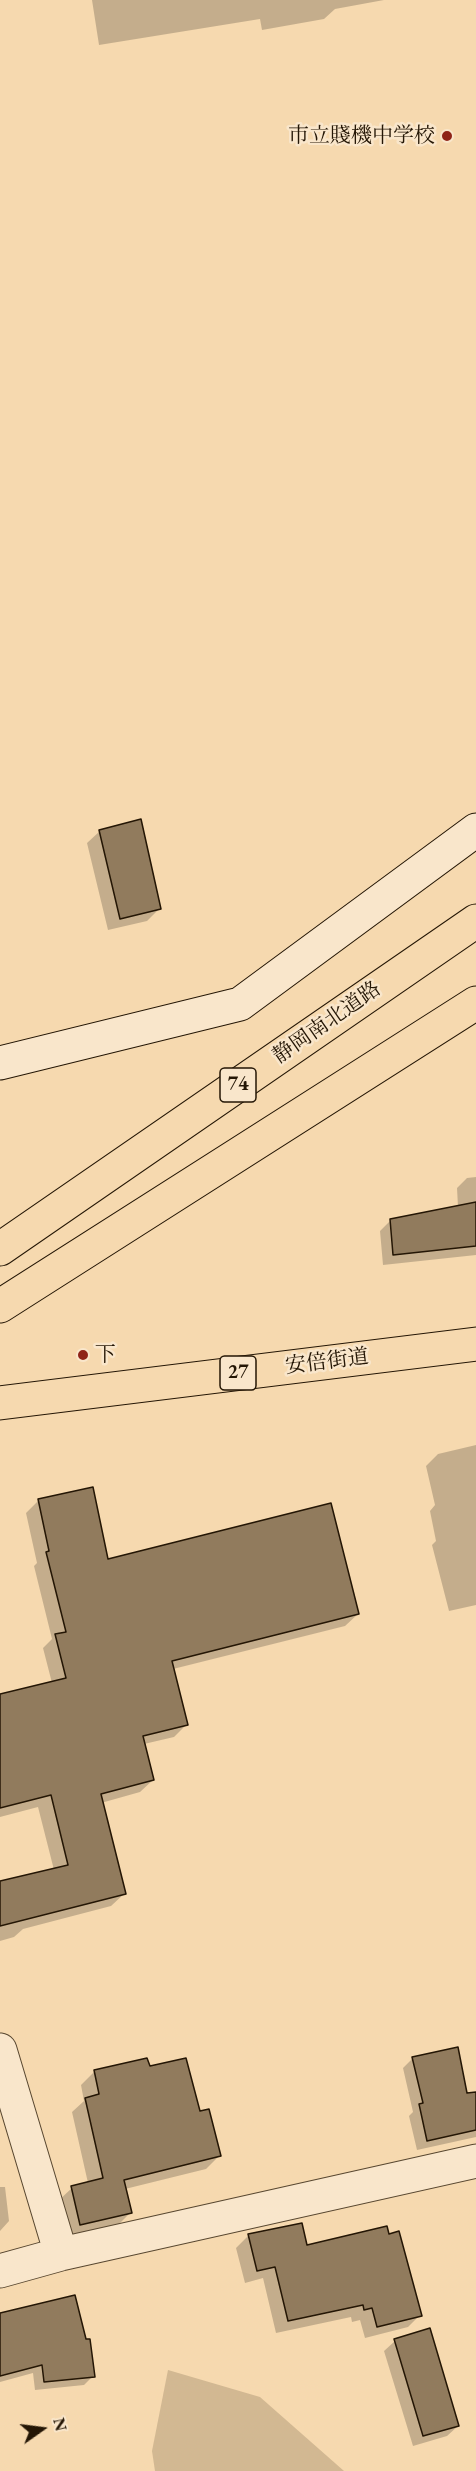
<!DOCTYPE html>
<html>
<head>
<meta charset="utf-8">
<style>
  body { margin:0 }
  #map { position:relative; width:476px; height:2471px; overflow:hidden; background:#f6d9af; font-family:"EB Garamond",serif }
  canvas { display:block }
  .north { position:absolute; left:12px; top:2399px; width:60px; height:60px; -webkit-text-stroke:4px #f9e6cb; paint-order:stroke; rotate:76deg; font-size:16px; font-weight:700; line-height:24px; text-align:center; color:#241605 }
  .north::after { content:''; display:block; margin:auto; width:21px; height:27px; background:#241605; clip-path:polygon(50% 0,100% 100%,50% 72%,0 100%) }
</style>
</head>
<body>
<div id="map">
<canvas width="476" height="2471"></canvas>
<div class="north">N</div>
</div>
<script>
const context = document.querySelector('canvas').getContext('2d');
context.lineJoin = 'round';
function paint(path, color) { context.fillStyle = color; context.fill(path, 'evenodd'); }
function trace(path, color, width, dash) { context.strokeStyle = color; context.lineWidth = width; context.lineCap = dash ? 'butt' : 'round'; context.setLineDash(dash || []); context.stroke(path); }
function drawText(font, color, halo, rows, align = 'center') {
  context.font = font + ' "EB Garamond","Noto Serif JP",serif'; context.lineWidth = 5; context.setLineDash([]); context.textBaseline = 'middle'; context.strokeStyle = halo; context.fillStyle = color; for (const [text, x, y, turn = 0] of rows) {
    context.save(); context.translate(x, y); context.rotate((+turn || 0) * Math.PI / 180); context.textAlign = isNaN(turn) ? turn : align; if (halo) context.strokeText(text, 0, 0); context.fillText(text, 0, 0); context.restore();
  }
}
paint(new Path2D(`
  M168,2370L260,2397L344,2471H155L152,2451Z`), '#d2b892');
paint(new Path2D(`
  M92,0H384L335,9L324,19L262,30L260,19L99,45Z
  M100,831L159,909L147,921L108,930L87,843Z
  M476,1177V1255L383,1265L380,1231L391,1220L458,1207L457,1188L467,1178Z
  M476,1445V1605L449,1611L432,1545L436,1541L430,1511L435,1505L426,1466L438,1454Z
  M39,1500L107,1560L358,1614L345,1626L173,1669L187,1724L174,1737L144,1744L153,1780L140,1792L101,1803L124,1894L111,1906L23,1929L14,1937L0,1941V1882L54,1870L38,1807L0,1817V1696L52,1683L43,1648L52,1639L34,1566L37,1563L26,1513Z
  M413,2058L466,2095L476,2094V2137L417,2150L409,2116L413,2112L403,2068Z
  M146,2059L149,2068L199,2113L219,2156L206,2169L125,2189L131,2212L117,2226L67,2238L58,2201L72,2188L88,2183L72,2112L84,2101L81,2085L94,2072Z
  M0,2187H5L9,2221L0,2231Z
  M301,2224L306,2247L420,2315L408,2327L365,2338L360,2320L352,2322L351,2317L276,2333L263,2278L245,2283L236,2248L248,2236Z
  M0,2315L93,2376L84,2385L35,2390L33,2373L0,2382Z
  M395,2341L458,2426L447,2436L413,2446L384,2351Z`), '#0003');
const building = new Path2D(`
  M141,819L161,909L120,919L99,830Z
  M476,1202V1246L393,1255L390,1219Z
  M93,1487L108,1559L331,1503L359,1614L172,1661L188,1725L143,1736L154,1780L101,1794L126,1894L0,1926V1881L68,1865L51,1795L0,1808V1694L66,1678L55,1634L66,1632L46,1552L49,1551L38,1499Z
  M458,2047L467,2093L476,2092V2130L427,2141L419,2104L423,2103L412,2057Z
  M147,2058L150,2066L186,2058L200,2111L209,2109L221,2156L124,2180L132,2213L80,2225L71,2186L103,2178L85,2098L99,2094L94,2070Z
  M302,2223L307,2245L387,2226L389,2234L399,2231L422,2316L377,2327L372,2308L364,2310L363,2305L288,2321L275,2267L257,2271L248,2234Z
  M75,2295L86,2339H90L95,2377L44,2382L42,2365L0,2376V2313Z
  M430,2328L459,2426L423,2436L394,2339Z`);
paint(building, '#917b5d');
trace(building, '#241605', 1.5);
const street = new Path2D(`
  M0,2050L61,2254
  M0,2271L61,2254L476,2161`);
const secondary = new Path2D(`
  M0,1063L240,1004L476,830`);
const primary = new Path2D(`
  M0,1403L476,1344`);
const highway = new Path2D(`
  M0,1249L476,921
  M0,1306L476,1003`);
trace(street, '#584730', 35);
trace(secondary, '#241605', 35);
trace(primary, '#241605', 35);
trace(highway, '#241605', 35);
trace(street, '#f9e6cb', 33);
trace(secondary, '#f9e6cb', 33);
trace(primary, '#f6d9af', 33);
trace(highway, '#f6d9af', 33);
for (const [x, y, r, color] of [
  [447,136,6,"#8f2418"],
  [83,1355,6,"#8f2418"]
]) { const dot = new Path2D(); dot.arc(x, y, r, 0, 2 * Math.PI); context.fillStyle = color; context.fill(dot); trace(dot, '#f9e6cb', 2); }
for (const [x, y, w] of [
  [238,1085,36],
  [238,1373,36]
]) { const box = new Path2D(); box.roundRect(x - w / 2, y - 17, w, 34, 4.5); context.fillStyle = '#f9e6cb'; context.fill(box); trace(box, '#241605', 1.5); }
drawText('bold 20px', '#241605', null, [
  ["74",238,1085],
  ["27",238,1373]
]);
drawText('21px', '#241605', '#f9e6cb', [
  ["市立賤機中学校",435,136],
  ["下",95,1355,"left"]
], 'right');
drawText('21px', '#241605', '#f9e6cb', [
  ["静岡南北道路",327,1023,-35],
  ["安倍街道",327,1362,-7]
]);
</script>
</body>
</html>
